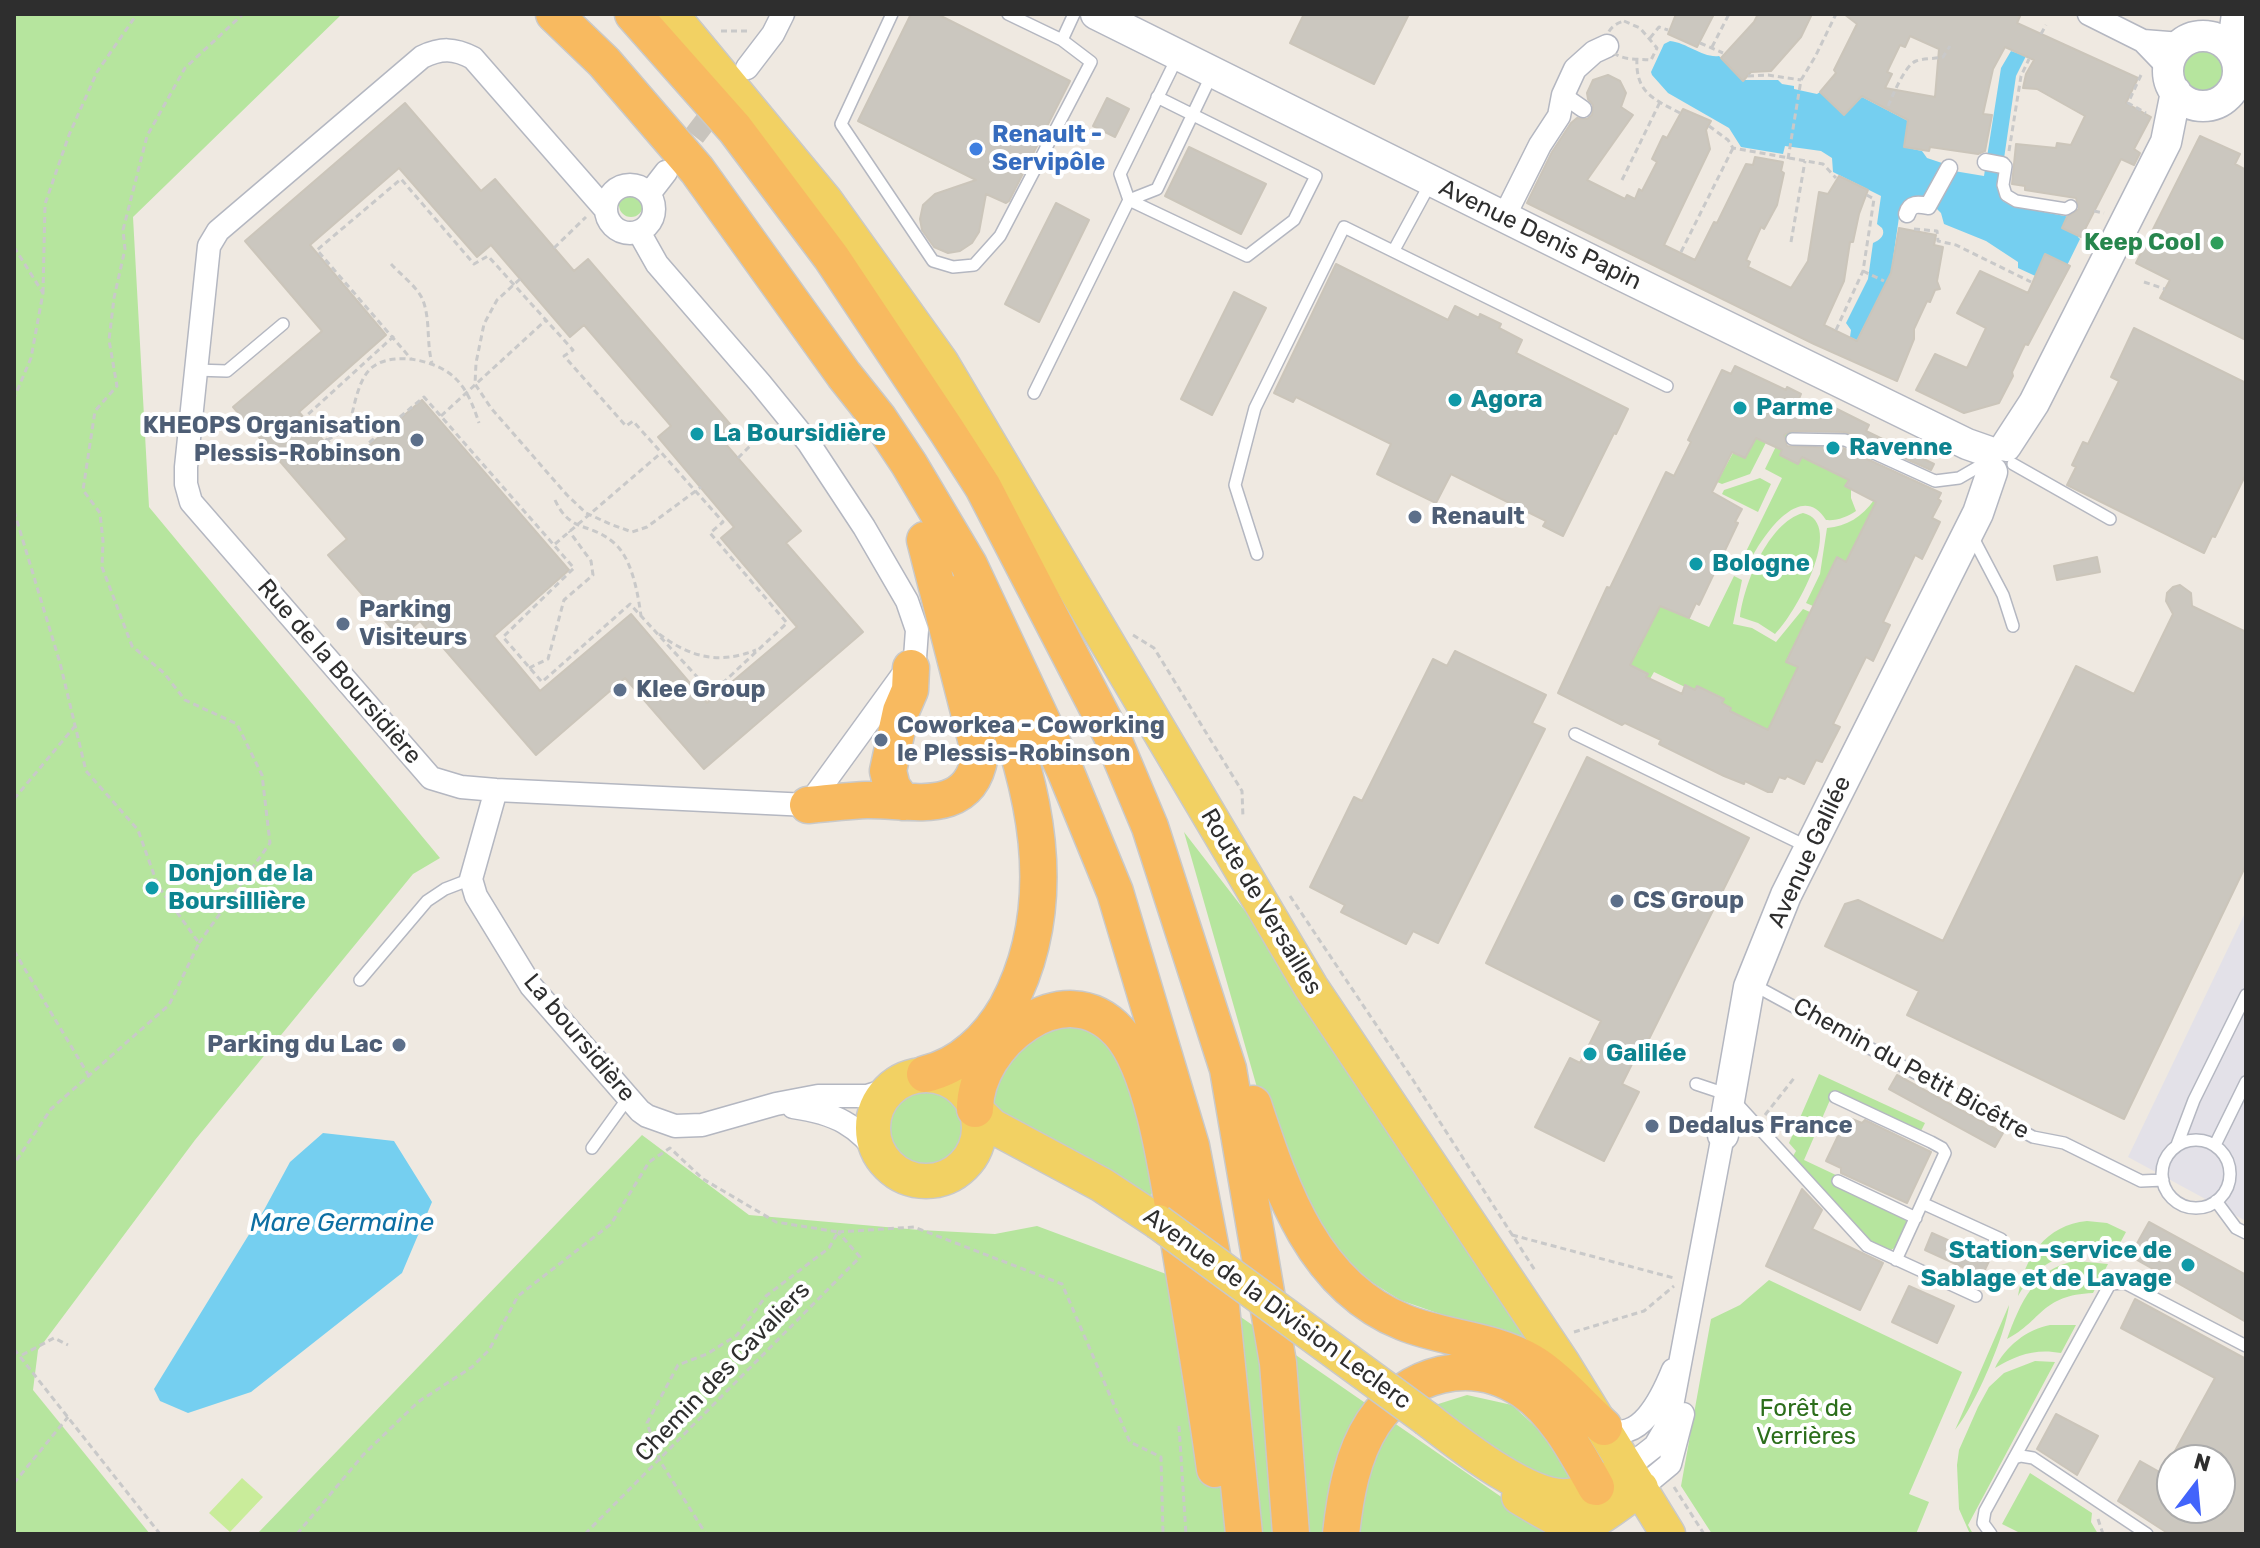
<!DOCTYPE html>
<html>
<head>
<meta charset="utf-8">
<style>
  body { margin:0 }
  #map { position:relative; width:2260px; height:1548px; overflow:hidden; background:#efe9e1; font-family:Rubik,sans-serif }
  canvas { display:block }
  .frame { position:absolute; inset:0; border:16px solid #2e2e2e; pointer-events:none }
  .north { position:absolute; left:2156px; top:1444px; width:80px; height:80px; box-sizing:border-box; background:#fff; border:2px solid #ababab; border-radius:50%; rotate:16deg; font-size:22px; font-weight:700; line-height:32px; text-align:center; color:#2e2e2e }
  .north::after { content:''; display:block; margin:auto; width:28px; height:36px; background:#4264fb; clip-path:polygon(50% 0,100% 100%,50% 72%,0 100%) }
</style>
</head>
<body>
<div id="map">
<canvas width="2260" height="1548"></canvas>
<div class="frame"></div>
<div class="north">N</div>
</div>
<script>
const context = document.querySelector('canvas').getContext('2d');
context.lineJoin = 'round';
function paint(path, color) { context.fillStyle = color; context.fill(path, 'evenodd'); }
function trace(path, color, width, dash) { context.strokeStyle = color; context.lineWidth = width; context.lineCap = dash ? 'butt' : 'round'; context.setLineDash(dash || []); context.stroke(path); }
function drawText(font, color, halo, rows, align = 'center') {
  context.font = font + ' Rubik,sans-serif'; context.lineWidth = 8; context.setLineDash([]); context.textBaseline = 'middle'; context.strokeStyle = halo; context.fillStyle = color; for (const [text, x, y, turn = 0] of rows) {
    context.save(); context.translate(x, y); context.rotate((+turn || 0) * Math.PI / 180); context.textAlign = isNaN(turn) ? turn : align; if (halo) context.strokeText(text, 0, 0); context.fillText(text, 0, 0); context.restore();
  }
}
paint(new Path2D(`
  M2246,911V1221L2128,1157Z`), '#e3e1e8');
paint(new Path2D(`
  M14,14H342L133,217L149,507L440,858L413,874L195,1140L38,1350L33,1390L150,1534H14Z
  M2178 70a25 25 0 1 1 50 0a25 25 0 1 1-50 0Z
  M619 205a12 12 0 1 1 24 0a12 12 0 1 1-24 0Z
  M1794,409L1802,413L1780,455L1798,464L1802,457L1849,480L1845,486L1851,489V498L1856,511C1847,517 1837,521 1826,520C1798,475 1754,549 1744,573L1737,570L1782,478L1765,469Z
  M1777,421L1750,474L1722,484L1717,482L1733,453L1745,458L1747,442Z
  M1760,478L1771,484L1758,512L1722,494L1724,490Z
  M1874,500L1876,501L1854,566L1837,558L1813,606L1806,603L1820,574L1827,528C1847,526 1862,517 1874,500Z
  M1803,513C1847,523 1794,616 1775,634L1758,623L1740,617C1744,584 1768,523 1803,513Z
  M1734,576L1742,580L1733,624L1752,628L1776,642L1803,609L1810,612L1786,661L1803,670L1768,731L1727,716L1731,708L1722,703L1723,698L1698,686L1695,690L1686,685L1685,687L1654,672L1650,679L1646,677L1647,674L1638,669H1629L1631,654L1635,656L1640,647L1635,645L1648,630L1658,605L1709,627Z
  M1184,832L1252,920L1529,1337L1489,1331L1400,1300L1349,1268L1324,1240L1260,1098Z
  M1063,1025L1096,1032L1124,1063L1157,1185L1146,1202L990,1108L994,1076L1028,1041Z
  M1819,1074L1925,1123L1921,1131L1830,1100L1804,1160L1838,1176L1907,1221L1896,1247L1891,1250L1872,1243L1793,1156L1796,1151L1789,1143Z
  M886 1129a39 39 0 1 1 78 0a39 39 0 1 1-78 0Z
  M642,1135L749,1215L920,1230L995,1234L1037,1226L1193,1284L1539,1523L1551,1534H257Z
  M2087,1221L2107,1223L2126,1232L2113,1256C2072,1246 2039,1259 2018,1296C2024,1257 2046,1225 2087,1221Z
  M2076,1261L2108,1264L2093,1293C2041,1295 2042,1321 2007,1339C2020,1304 2035,1267 2076,1261Z
  M1769,1280L1962,1372L1909,1494L1929,1502L1916,1534H1712L1681,1486L1711,1319L1740,1305Z
  M2009,1305C2006,1334 1974,1408 1955,1430Z
  M2050,1325H2076L2061,1353C2036,1348 2016,1355 1995,1368C2005,1347 2027,1329 2050,1325Z
  M2035,1361L2055,1362L1968,1525L1973,1534H1970L1959,1509L1957,1465L1959,1450L1978,1407L1989,1387L2004,1373Z
  M1467,1395L1512,1405L1551,1441L1564,1459L1570,1477L1563,1485L1533,1477L1435,1405Z
  M2030,1473L2092,1513L2091,1522L2098,1534H2022L2002,1524Z`), '#b6e59e');
paint(new Path2D(`
  M242,1478L263,1497L230,1532L209,1513Z`), '#c9ec9a');
paint(new Path2D(`
  M1670,41C1688,43 1702,58 1719,56L1743,80H1778L1782,84L1794,86V89L1817,94L1820,92L1844,115L1862,97L1908,121L1904,147L1922,151L1927,158L1942,163V169L1984,176L2001,68L2011,51L2026,56L2016,76L1999,193L2003,201L2012,206L2086,220L2078,237L2080,239L2057,286L2018,268V262L1986,241L1944,224L1941,213L1935,207H1904L1899,217L1891,273L1857,340L1850,337L1851,330L1846,323L1868,279L1873,243C1880,240 1886,235 1882,228L1877,224L1881,196L1833,172L1832,158L1821,151L1785,146L1783,154L1741,147L1729,128L1668,93L1652,75L1651,72L1664,44Z
  M323,1133L394,1141L432,1202L402,1273L251,1392L188,1413L160,1401L154,1389L264,1210L290,1162Z`), '#75cff0');
const building = new Path2D(`
  M911,14H937L1070,81L1009,201L1006,203L986,194L979,232L972,243L960,251L948,253L934,247L922,230L920,219L923,205L935,194L976,180L858,121Z
  M1304,14H1409L1374,84L1290,43Z
  M1676,14H1714L1697,47L1668,34Z
  M1758,14H1812L1801,37L1771,71L1751,72L1743,81L1721,58L1754,22Z
  M1844,14H2021L2017,23L2138,78L2126,103L2151,117L2134,149L2140,153L2134,165L2121,159L2081,237L2062,228L2067,217L2079,209L2076,198L2025,190V186L2012,184L2016,144L2056,148L2057,143L2071,145L2085,116L2037,89L2023,88L2026,74L2034,60L2005,47L1993,69L1983,114L1992,115L1985,151L1978,154L1930,147L1929,151L1904,147L1908,120L1862,96L1844,115L1820,92L1836,73L1834,70L1857,24ZM1910,36L1939,49L1935,97L1885,88L1892,74L1887,72L1900,45L1905,47Z
  M1608,75L1620,81L1626,93L1621,107L1633,115L1587,180L1625,199L1627,195L1635,199L1639,189L1642,191L1657,162L1652,159L1663,136L1667,138L1683,109L1711,121L1706,130L1710,149L1664,245L1695,260L1714,222L1717,223L1746,164L1753,165L1755,157L1783,162L1781,171L1784,173L1777,205L1764,229L1761,227L1746,260L1750,262L1748,267L1791,288L1808,261L1819,192L1828,194L1839,176L1868,190L1859,214L1853,242H1850L1844,281L1824,325L1857,341L1891,273L1899,228L1936,235L1934,245L1943,247L1937,281L1940,289L1935,290L1930,302L1927,301L1914,329V339L1897,381L1814,344L1527,203L1552,152L1571,123L1577,118L1587,119L1592,115L1593,105L1588,99L1587,93L1593,80Z
  M1107,98L1129,109L1115,137L1093,126Z
  M405,103L481,191L495,179L574,271L588,259L736,431L724,442L801,531L786,543L863,632L704,769L625,678L536,755L420,621L400,638L328,555L347,539L233,407L322,331L245,241ZM399,168L477,257L491,245L570,337L584,325L671,426L658,437L734,527L721,538L797,627L707,703L631,614L540,691L494,636L569,570L422,400L345,466L299,412L386,335L310,245Z
  M2200,136L2240,154L2235,164L2246,170V340L2160,298L2170,280L2136,263Z
  M1189,147L1266,184L1241,234L1165,196Z
  M1056,203L1089,220L1039,322L1005,304Z
  M2045,254L2070,266L2028,345L2025,344L2012,372L2013,376L1999,403L1964,413L1916,390L1935,354L1967,368L1986,328L1957,313L1980,271L2028,293Z
  M1336,264L1448,320L1455,306L1479,318L1480,314L1501,324L1499,328L1522,340L1516,353L1628,409L1616,434L1614,433L1563,536L1543,526L1546,521L1451,474L1436,503L1393,482L1377,474L1391,444L1296,397L1293,402L1274,393Z
  M1234,292L1266,308L1212,415L1181,399Z
  M2134,328L2246,383V474L2215,537L2212,536L2204,553L2067,485L2076,467L2072,465L2083,442L2088,444L2119,381L2111,377Z
  M1735,366L1786,390L1787,387L1801,394L1799,399L1829,414L1833,407L1869,425L1866,431L1934,464L1931,470L1845,432L1791,431L1784,435L1787,446L1843,448L1941,493L1938,499L1941,501L1932,518L1940,522L1922,559L1915,555L1883,622L1890,625L1873,661L1866,657L1833,724L1840,727L1822,762L1816,760L1804,784L1787,776L1785,779L1779,777L1772,792H1768L1745,781L1744,784L1724,776L1659,744L1661,740L1625,723L1622,725L1558,693L1607,587L1610,588L1666,472L1674,476L1691,442L1688,440L1722,370L1731,374ZM1756,438L1782,450L1780,455L1798,464L1802,457L1849,480L1845,486L1876,502L1846,562L1837,557L1786,662L1798,667L1768,730L1730,711L1731,708L1722,703L1724,699L1697,686L1695,690L1685,685L1682,694L1646,677L1648,674L1630,665L1660,606L1689,618L1696,603L1699,605L1738,523L1735,522L1742,509L1712,492L1732,452L1745,458Z
  M2097,557L2100,572L2057,580L2054,566Z
  M2180,585L2191,593L2192,606L2246,632V865L2124,1119L1907,1015L1919,991L1825,946L1845,904L1858,900L1943,941L2076,666L2134,694L2173,614L2166,601L2167,593L2173,587Z
  M1455,651L1546,695L1532,723L1545,729L1438,943L1413,931L1406,944L1341,912L1345,905L1310,887L1354,797L1362,801L1433,659L1447,666Z
  M1587,757L1749,838L1647,1043L1643,1042L1622,1084L1639,1092L1604,1161L1535,1127L1570,1058L1580,1063L1601,1021L1486,963Z
  M1897,1075L2003,1133L1995,1147L1889,1089Z
  M1847,1117L1862,1123L1865,1120L1931,1152L1907,1203L1841,1173V1168L1826,1161Z
  M1802,1189L1822,1210L1812,1229L1883,1263L1860,1310L1766,1266Z
  M2149,1222L2246,1275V1322L2130,1256Z
  M1932,1233L1990,1259L1982,1276L1925,1250Z
  M1909,1286L1954,1306L1937,1343L1892,1322Z
  M2135,1299L2246,1359V1534H2169L2118,1501L2140,1461L2172,1479V1508H2220V1460H2170L2215,1378L2121,1328Z
  M2056,1414L2098,1436L2077,1475L2037,1449Z`);
paint(building, '#cbc7bf');
trace(building, '#cbc5ba', 2);
trace(new Path2D(`
  M674,162L722,100`), '#c8c4bd', 22, [22, 11]);
const service = new Path2D(`
  M892,14L841,124L933,261L953,267L974,265L1000,236L1091,62L1062,40L1074,14
  M1008,14L1062,40
  M1178,56L1120,174L1129,200L1157,189L1213,72
  M2006,166L2003,185L2006,195L2016,201L2066,209L2071,206
  M1394,250L1431,182
  M195,370L227,371L283,324
  M1034,393L1129,200L1247,256L1294,220L1316,176L1157,97
  M1792,439L1845,440L1935,481L1959,478L1985,463
  M2013,464L2110,519
  M1971,534L2003,595L2013,626
  M1257,554L1235,485L1255,408L1344,227L1667,386
  M1575,734L1808,847
  M360,980L427,901L445,889L471,879
  M1752,984L2033,1137L2064,1143L2141,1181L2163,1180
  M1696,1084L1729,1095L1867,1246L1976,1296
  M1835,1097L1931,1142L1942,1148L1945,1153L1896,1260
  M2162 1174a34 34 0 1 1 68 0a34 34 0 1 1-68 0Z
  M2177,1145L2194,1100L2246,995
  M2215,1145L2246,1082
  M592,1148L628,1098
  M1838,1181L1916,1218
  M2216,1201L2236,1228L2246,1233
  M1922,1203L2001,1239
  M2014,1458L2021,1456L2033,1458L2147,1534
  M1991,1534L1983,1523L1985,1511L2110,1284L2125,1283L2246,1346`);
const pedestrian = new Path2D(`
  M1563,95L1583,109
  M1986,162L2002,165
  M1907,214C1910,203 1918,204 1928,206L1949,168`);
const minor = new Path2D(`
  M2089,14L2143,41L2168,67
  M2143,41L2181,44
  M747,68L773,34L783,14
  M606 209a24 24 0 1 1 48 0a24 24 0 1 1-48 0Z
  M649,194L666,172
  M1509,207L1540,145L1559,116L1563,95L1575,69L1594,52L1607,46
  M606,210L473,58C454,48 441,48 422,57L218,231L209,246L186,467V484L191,502L431,778L461,787L496,790L808,805L901,677L911,668L915,658L917,630L907,601L864,527L808,442L760,383L657,264L639,232
  M496,790L471,879L476,896L531,986L640,1111L647,1116L675,1126L702,1125L776,1104L818,1096H867L890,1089
  M793,1107C835,1113 857,1124 883,1159
  M1604,1427C1639,1447 1662,1397 1673,1370
  M1628,1467L1655,1446L1669,1422L1723,1135
  M1641,1488L1670,1464L1683,1414`);
const secondary = new Path2D(`
  M1096,14L1619,274L1967,444L1987,451
  M2168 71a35 35 0 1 1 70 0a35 35 0 1 1-70 0Z
  M2232,51L2237,14
  M2006,446L2034,403L2166,142L2176,92
  M1723,1135L1749,987L1786,895L1978,513L1992,472`);
const primary = new Path2D(`
  M671,14L825,200L941,362L1311,987L1562,1362L1668,1534
  M873 1128a53 53 0 1 1 106 0a53 53 0 1 1-106 0Z
  M975,1109L992,1126L1102,1185L1158,1222
  M1427,1419C1458,1443 1529,1500 1568,1496C1587,1495 1604,1482 1619,1473
  M1519,1497C1585,1537 1580,1532 1641,1488`);
const trunk = new Path2D(`
  M554,14L604,62L697,170L844,375L879,419L909,464L969,565L1065,770L1115,892L1191,1146L1220,1297L1244,1534
  M633,14L735,129L831,257L947,431L983,487L1111,734L1150,827L1228,1069L1278,1363L1291,1534
  M903,802L892,787L888,771L901,711L910,690L911,668
  M808,805C827,803 847,801 866,800C910,799 970,819 980,755L925,540
  M925,1074C961,1066 989,1038 1007,1007C1064,901 1034,782 992,678C981,650 970,621 956,594
  M1253,1104C1281,1188 1312,1285 1403,1322C1444,1339 1492,1339 1531,1362C1554,1375 1583,1408 1604,1427
  M975,1109C975,1044 1064,971 1119,1032C1156,1072 1170,1192 1180,1247C1192,1321 1205,1395 1215,1469
  M1341,1534C1345,1497 1352,1455 1373,1423C1407,1372 1472,1356 1523,1390C1556,1412 1577,1453 1596,1487`);
trace(service, '#b4b7c1', 14);
trace(pedestrian, '#b4b7c1', 19);
trace(minor, '#b4b7c1', 25);
trace(secondary, '#b4b7c1', 33);
trace(primary, '#c9c9c9', 37);
trace(trunk, '#c9c9c9', 39);
trace(new Path2D(`
  M1624,21L1640,28L1657,48L1651,60C1640,59 1626,60 1617,55C1598,45 1607,25 1624,21Z
  M721,31H749
  M2041,34L2046,25
  M1650,38L1659,27L1668,30
  M1700,43L1723,53
  M1712,47L1729,14
  M1637,58C1635,92 1653,99 1680,113
  M2141,75L2128,103L2146,113
  M1748,76L1768,75L1801,80
  M1888,106C1893,95 1905,65 1916,61C1924,58 1935,59 1943,57L1950,46
  M1709,126L1728,140L1733,148L1823,164L1836,178
  M2009,151L2021,76L2029,59
  M1788,159L1801,80L1815,57L1836,14
  M1622,180L1660,102
  M2094,211L2104,213
  M1914,229L1937,231L1938,241L1956,245L2031,282
  M1791,242L1805,161
  M14,247L43,293L31,358L14,398
  M554,248L586,217
  M1681,252L1733,148
  M391,264C400,274 416,286 422,298C431,319 426,342 432,363
  M1863,271L1884,281
  M520,279L497,300L484,324L476,363L475,384L491,408L567,495L586,513L610,524L632,532L647,527L701,487
  M2144,282L2165,289
  M43,293L45,204L69,135L97,72L137,14
  M1836,330L1863,271L1874,199L1865,194
  M394,336L305,417L347,461L424,397L574,568L503,637L542,682L630,604L712,693L787,623L710,533L723,522L633,421L626,426L564,356L573,350L488,256L474,264L401,179L317,250L412,360
  M441,416L546,320
  M327,440L348,429C354,411 357,377 374,366C396,351 439,361 456,379C468,391 474,408 479,423
  M738,458L769,427
  M555,500C570,533 589,522 613,542C632,557 638,594 641,616
  M14,511L60,663L86,771L138,830L158,886L199,943L169,1005L51,1109L14,1164
  M555,544L661,453
  M659,634C690,657 718,665 756,650
  M1133,635L1154,648L1242,791L1243,818
  M529,668L548,659L564,600L593,575L591,561L569,531
  M14,799L75,726
  M1290,896L1413,1080L1536,1272
  M199,943L270,843L262,775L237,724L185,700L164,673L132,646L102,567L103,541L100,513L83,490L95,411L117,386L109,340L114,298L125,249L123,230L147,136L185,68L243,14
  M14,951L89,1076
  M1765,1115L1795,1077
  M838,1232L914,1227L1062,1284L1130,1442L1161,1457L1163,1534
  M1512,1235L1674,1278
  M1574,1332L1644,1311L1674,1286
  M14,1349L160,1534
  M22,1355L54,1338L68,1345
  M1179,1426L1186,1534
  M14,1483L68,1417
  M1674,1487L1704,1534
  M2098,1519L2103,1534
  M297,1534L364,1454L418,1402L472,1367L489,1350L518,1296L611,1224L649,1162L670,1148L703,1179L776,1222L838,1232L829,1248L766,1296L737,1335L707,1354L678,1365L647,1423L660,1461L706,1534
  M585,1534L860,1257L838,1232`), '#c9c9c9', 3, [6, 4]);
trace(service, '#fff', 11);
trace(pedestrian, '#fff', 16);
trace(minor, '#fff', 22);
trace(secondary, '#fff', 30);
trace(primary, '#f2d163', 34);
trace(trunk, '#f8ba60', 36);
const primaryBridge = new Path2D(`
  M1158,1222L1427,1419`);
trace(primaryBridge, '#c9c9c9', 37, []);
trace(primaryBridge, '#f2d163', 34);
for (const [x, y, r, color] of [
  [976,149,8,"#3f7fe0"],
  [2217,243,8,"#2e9e5b"],
  [1455,400,8,"#0f9aa8"],
  [1740,408,8,"#0f9aa8"],
  [697,434,8,"#0f9aa8"],
  [417,440,8,"#5c6f8a"],
  [1833,448,8,"#0f9aa8"],
  [1415,517,8,"#5c6f8a"],
  [1696,564,8,"#0f9aa8"],
  [343,624,8,"#5c6f8a"],
  [620,690,8,"#5c6f8a"],
  [881,740,8,"#5c6f8a"],
  [152,888,8,"#0f9aa8"],
  [1617,901,8,"#5c6f8a"],
  [399,1045,8,"#5c6f8a"],
  [1590,1054,8,"#0f9aa8"],
  [1652,1126,8,"#5c6f8a"],
  [2188,1265,8,"#0f9aa8"]
]) { const dot = new Path2D(); dot.arc(x, y, r, 0, 2 * Math.PI); context.fillStyle = color; context.fill(dot); trace(dot, '#fff', 3); }
drawText('bold 24px', '#366cbe', '#fff', [
  ["Renault -",992,135],
  ["Servipôle",992,163]
], 'left');
drawText('24px', '#2e2e2e', '#fff', [
  ["Avenue Denis Papin",1540,235,26],
  ["Rue de la Boursidière",339,672,49],
  ["Avenue Galilée",1810,852,-65],
  ["Route de Versailles",1261,902,59],
  ["La boursidière",579,1038,50],
  ["Chemin du Petit Bicêtre",1911,1069,29],
  ["Avenue de la Division Leclerc",1277,1309,36],
  ["Chemin des Cavaliers",723,1372,-46]
]);
drawText('bold 24px', '#27864d', '#fff', [
  ["Keep Cool",2201,243]
], 'right');
drawText('bold 24px', '#0d838f', '#fff', [
  ["Agora",1471,400],
  ["Parme",1756,408],
  ["La Boursidière",713,434],
  ["Ravenne",1849,448],
  ["Bologne",1712,564],
  ["Donjon de la",168,874],
  ["Boursillière",168,902],
  ["Galilée",1606,1054],
  ["Station-service de",2172,1251,"right"],
  ["Sablage et de Lavage",2172,1279,"right"]
], 'left');
drawText('bold 24px', '#4e5e75', '#fff', [
  ["KHEOPS Organisation",401,426,"right"],
  ["Plessis-Robinson",401,454,"right"],
  ["Renault",1431,517],
  ["Parking",359,610],
  ["Visiteurs",359,638],
  ["Klee Group",636,690],
  ["Coworkea - Coworking",897,726],
  ["le Plessis-Robinson",897,754],
  ["CS Group",1633,901],
  ["Parking du Lac",383,1045,"right"],
  ["Dedalus France",1668,1126]
], 'left');
drawText('24px', '#2c6e1b', '#fff', [
  ["Forêt de",1806,1409],
  ["Verrières",1806,1437]
]);
drawText('italic 26px', '#0d6fa3', '#fff', [
  ["Mare Germaine",342,1223]
]);
</script>
</body>
</html>
